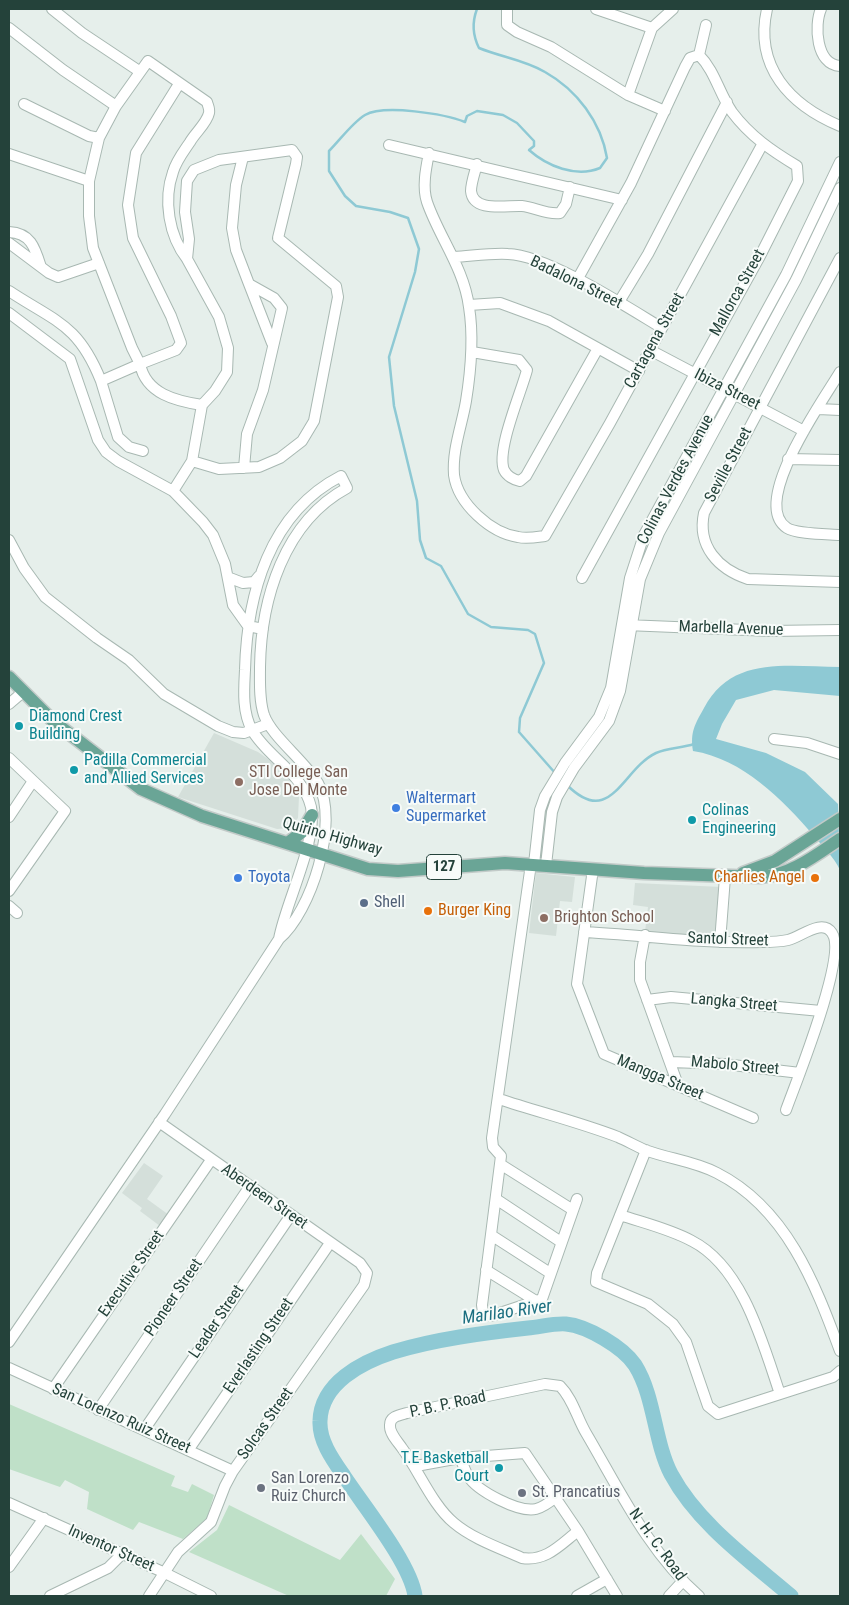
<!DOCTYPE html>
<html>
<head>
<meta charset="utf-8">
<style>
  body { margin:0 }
  #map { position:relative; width:849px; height:1605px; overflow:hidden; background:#e6efeb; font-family:"Roboto Condensed",sans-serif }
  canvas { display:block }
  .frame { position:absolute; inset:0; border:10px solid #24423a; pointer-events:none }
</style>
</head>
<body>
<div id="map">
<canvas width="849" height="1605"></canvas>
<div class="frame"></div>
</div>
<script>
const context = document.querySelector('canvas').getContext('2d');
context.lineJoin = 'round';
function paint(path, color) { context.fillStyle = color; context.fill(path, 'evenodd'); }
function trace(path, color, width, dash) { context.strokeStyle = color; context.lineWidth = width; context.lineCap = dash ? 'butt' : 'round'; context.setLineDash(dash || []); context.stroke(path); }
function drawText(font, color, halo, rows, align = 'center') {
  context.font = font + ' "Roboto Condensed",sans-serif'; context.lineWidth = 4; context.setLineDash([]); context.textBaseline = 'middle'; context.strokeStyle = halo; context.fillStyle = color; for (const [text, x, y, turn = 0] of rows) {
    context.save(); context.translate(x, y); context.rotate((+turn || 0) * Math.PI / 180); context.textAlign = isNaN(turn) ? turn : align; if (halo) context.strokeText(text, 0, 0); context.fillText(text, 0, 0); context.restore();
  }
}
paint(new Path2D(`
  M214,733L258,752L282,769L299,796L298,818L289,828L277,829L178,797Z
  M536,873L575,877L572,902L560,901L556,936L529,933Z
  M635,883L722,887L717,937L645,932L648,907L633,905Z
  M144,1163L163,1176L147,1199L169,1215L160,1226L140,1211L142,1208L122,1193Z`), '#d4dfda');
paint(new Path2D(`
  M9,1404L175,1476L171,1486L188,1492L192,1484L214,1495L207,1518L183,1539L139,1522L133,1530L87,1509L89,1492L65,1480L60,1487L9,1469Z
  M229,1505L340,1560L361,1534L395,1579L386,1596H289L189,1552L217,1530Z`), '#bfe0c8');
paint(new Path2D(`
  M840,667V696L774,690L736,700L722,724L716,739L766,753L805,772L838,804L840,870C834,857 823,847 814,836C782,799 743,759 693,751C690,732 695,724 704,708C732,655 788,667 840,667Z`), '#8ec9d4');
trace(new Path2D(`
  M477,9C472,22 473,36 479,48C501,57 525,60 545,72C577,90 601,122 607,158L600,168C576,178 547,166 529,150L534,146V141L517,123L503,115L477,111L467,116L465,122C445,114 384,104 365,115C352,123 340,140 329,151V171L345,196L356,206L390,212L408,218L419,249L415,272L389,357L394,406L417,501L420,540L426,558L441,566L468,614L491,627L528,630L535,634L544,663L520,718L519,732L556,774
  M567,785C611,829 622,769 656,753C667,748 682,748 694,744`), '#8ec9d4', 2.5);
trace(new Path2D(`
  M415,1596C411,1564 363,1505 344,1476C333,1460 319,1441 320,1421C321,1383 362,1362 393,1352C436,1339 483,1333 528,1328C540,1327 554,1323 566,1324C587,1326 623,1347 635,1365C655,1397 654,1441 671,1474C698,1524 749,1560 791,1596`), '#8ec9d4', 15);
const minor = new Path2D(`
  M52,9L82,33L139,71
  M507,9V25L517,32L551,47L628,95L665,111
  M596,9L652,28L673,9
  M767,9C754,67 790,105 840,126
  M821,9C814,25 816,65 840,66
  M9,28L63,70L116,106
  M179,84L136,153L128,205L133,238L171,316L181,343L176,350L140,364L132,348L93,248L89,216V181L99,138L116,106L148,61L207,102C208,106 210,109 209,113C207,123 195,133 190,142C184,151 176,161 173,172C163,200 169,236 187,259
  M628,95L652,28
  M24,104L89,136L99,138
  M389,145L622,200
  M429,153C426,168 422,187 427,202C439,237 464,268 469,307C474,338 471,370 466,401C462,425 452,450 454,475C458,504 491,533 518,537C527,539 537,537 545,536L610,423L762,145
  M9,154L89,181
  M243,157L236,185L232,228L236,250L249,284L274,298L282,308L263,390L247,434L244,468
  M477,164C475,172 471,183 471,191C473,213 507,205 522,206C534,207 547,215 560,213L566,204L570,187
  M9,232C31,233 35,248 41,267
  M9,243L49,273L58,277L99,263
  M454,257C472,256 490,253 508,254C547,255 627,307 662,328
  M840,258L704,513C697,546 718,569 748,579L840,582
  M577,280L631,183L685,67L690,58L699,55
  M249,284L272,343
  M9,291C56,322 78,324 101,381
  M619,302L648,254L727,102
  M469,305L500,303L549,321L639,371
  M9,313L70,359L98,440L106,452L118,461L173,491L203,522L213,535L225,564L233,605L248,626L263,629
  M650,350L804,431
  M472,352L519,360L527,370C521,393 496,450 504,470C507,476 514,480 520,481L526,476L597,350
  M840,372C824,399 749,503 787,528C796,534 828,534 840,535
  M818,409L840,410
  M143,451L129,447L118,437L101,381L140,364C146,394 176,401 202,405
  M788,459L840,460
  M173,491L192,461L219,469L259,467L280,458L302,441L314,421L338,297L336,286L278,238L296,164L297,157L292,150L219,160L194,170L187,181L185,212L189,239L187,259L219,317L228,348L227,372L215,391L202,405L192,461
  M9,540L24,568L45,597L97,638L129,660L164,694L218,726L233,732L244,733L268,724
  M230,578L243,583L254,582L259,576
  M582,578L760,256L798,181L797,166C772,151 750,136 732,112C719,93 715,71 699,55L706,25
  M626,625L771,631L840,630
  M9,704L23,692
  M774,739L807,743L840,754
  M9,758L65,811L9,891
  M9,817L33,781
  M531,864L492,1138L493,1147L501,1156L482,1305L483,1313L491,1316L542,1299L577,1199
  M534,864L540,810L545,796L565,763L599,717L611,688L630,578L644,535L786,275L840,162
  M546,865L552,812L557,797L574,768L609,721L620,691L640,579L659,533L796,280L840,188
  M593,869L577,984L604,1054L753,1118
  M9,906L17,913
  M584,932C643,935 703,944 762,942C770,942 779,942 788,940C801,937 822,918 832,933C848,955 796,1082 786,1110
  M645,935L640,962V980L678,1085
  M720,942L725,877
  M647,1000L671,997L821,1011
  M671,1062L724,1064L800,1073
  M499,1099C538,1112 579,1122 618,1137C627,1141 636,1146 645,1150C669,1159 694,1161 717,1173C786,1208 815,1283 840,1351
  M646,1150L597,1273L596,1282L648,1304L673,1324L686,1342L708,1406L718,1414L833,1377L840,1371
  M500,1164L573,1210
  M496,1199L561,1242
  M620,1215C644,1223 670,1229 692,1241C743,1267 763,1344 780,1394
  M491,1235L550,1273
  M486,1270L536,1301
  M9,1342L165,1114L279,939C311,912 340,822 318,783C304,760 272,737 264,715C259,700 260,682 260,667C261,599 284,522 347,488L341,476C269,513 247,595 245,670C244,689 242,712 252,730C267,757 303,773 311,807C318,840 285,904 279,939
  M9,1368L233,1471
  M53,1389L211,1160
  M98,1410L250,1186
  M144,1430L291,1215
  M189,1449L330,1243
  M460,1458C463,1464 465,1471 468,1476C477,1491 519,1513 536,1509C544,1507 550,1502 556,1497
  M416,1466L460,1458L525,1453L578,1531L617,1596
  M9,1503L165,1573L211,1596
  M578,1531C561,1544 546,1562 522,1558C500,1548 473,1539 454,1523C433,1506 419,1471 402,1448C398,1442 389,1433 390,1425C390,1416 400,1415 407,1413L545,1384L560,1386C573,1399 577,1418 586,1433C619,1489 649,1553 699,1596
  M9,1567L44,1518
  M50,1596L108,1568L122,1554
  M149,1596L178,1552L211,1522L225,1486L233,1471L364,1285L367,1273L360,1263L159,1122
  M577,1596L607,1579
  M669,1596L682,1582`);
const major = new Path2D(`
  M9,677L53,721L141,789L202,816L368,869L398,871L505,863L644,873L761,877C791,875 816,855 840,839
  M289,842L302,832L312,815
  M743,873L775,861L840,819`);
trace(minor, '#a8b8b2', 12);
trace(major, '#c2cac8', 15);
trace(minor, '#fff', 10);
trace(major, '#6aa596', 12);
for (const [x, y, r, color] of [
  [19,726,5,"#0f9aa8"],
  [74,770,5,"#0f9aa8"],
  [239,782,5,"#8d6e63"],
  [396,808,5,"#3f7fe0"],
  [692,820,5,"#0f9aa8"],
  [238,878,5,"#3f7fe0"],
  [815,878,5,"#e8710a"],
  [364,903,5,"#5c6f8a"],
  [428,911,5,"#e8710a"],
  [544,918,5,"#8d6e63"],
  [499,1468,5,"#0f9aa8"],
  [261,1488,5,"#6b7280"],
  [522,1493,5,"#6b7280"]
]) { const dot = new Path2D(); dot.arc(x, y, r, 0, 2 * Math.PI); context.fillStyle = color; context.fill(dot); trace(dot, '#f7fbf9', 2); }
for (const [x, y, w] of [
  [444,867,35]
]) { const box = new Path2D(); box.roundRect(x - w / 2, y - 12.5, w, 25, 4); context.fillStyle = '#f7fbf9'; context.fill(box); trace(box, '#24423a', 1); }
drawText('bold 15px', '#24423a', null, [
  ["127",444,867]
]);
drawText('16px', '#24423a', '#f7fbf9', [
  ["Badalona Street",576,283,26],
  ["Mallorca Street",738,293,-61],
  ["Cartagena Street",655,341,-61],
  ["Ibiza Street",727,390,27],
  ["Seville Street",729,465,-62],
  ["Colinas Verdes Avenue",676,480,-62],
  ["Marbella Avenue",731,629,2],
  ["Quirino Highway",332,837,16],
  ["Santol Street",728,940,2],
  ["Langka Street",734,1003,5],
  ["Mabolo Street",735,1066,5],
  ["Mangga Street",660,1078,23],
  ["Aberdeen Street",264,1197,35],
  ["Executive Street",132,1274,-55],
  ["Pioneer Street",174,1298,-56],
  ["Leader Street",217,1322,-56],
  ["Everlasting Street",259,1346,-56],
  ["P. B. P. Road",448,1405,-12],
  ["San Lorenzo Ruiz Street",121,1419,24],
  ["Solcas Street",266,1424,-55],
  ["N. H. C. Road",657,1545,54],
  ["Inventor Street",111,1549,24]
]);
drawText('16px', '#0d838f', '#f7fbf9', [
  ["Diamond Crest",29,717],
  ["Building",29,735],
  ["Padilla Commercial",84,761],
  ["and Allied Services",84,779],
  ["Colinas",702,811],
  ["Engineering",702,829],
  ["T.E Basketball",489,1459,"right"],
  ["Court",489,1477,"right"]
], 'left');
drawText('16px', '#785e54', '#f7fbf9', [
  ["STI College San",249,773],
  ["Jose Del Monte",249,791],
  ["Brighton School",554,918]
], 'left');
drawText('16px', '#366cbe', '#f7fbf9', [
  ["Waltermart",406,799],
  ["Supermarket",406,817],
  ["Toyota",248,878]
], 'left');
drawText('16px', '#c56008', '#f7fbf9', [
  ["Charlies Angel",805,878],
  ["Burger King",438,911,"left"]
], 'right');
drawText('16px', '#4e5e75', '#f7fbf9', [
  ["Shell",374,903]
], 'left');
drawText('16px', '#5b616d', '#f7fbf9', [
  ["San Lorenzo",271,1479],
  ["Ruiz Church",271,1497],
  ["St. Prancatius",532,1493]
], 'left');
drawText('italic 18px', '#1c6f80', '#f7fbf9', [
  ["Marilao River",507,1313,-8]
]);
</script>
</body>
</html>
